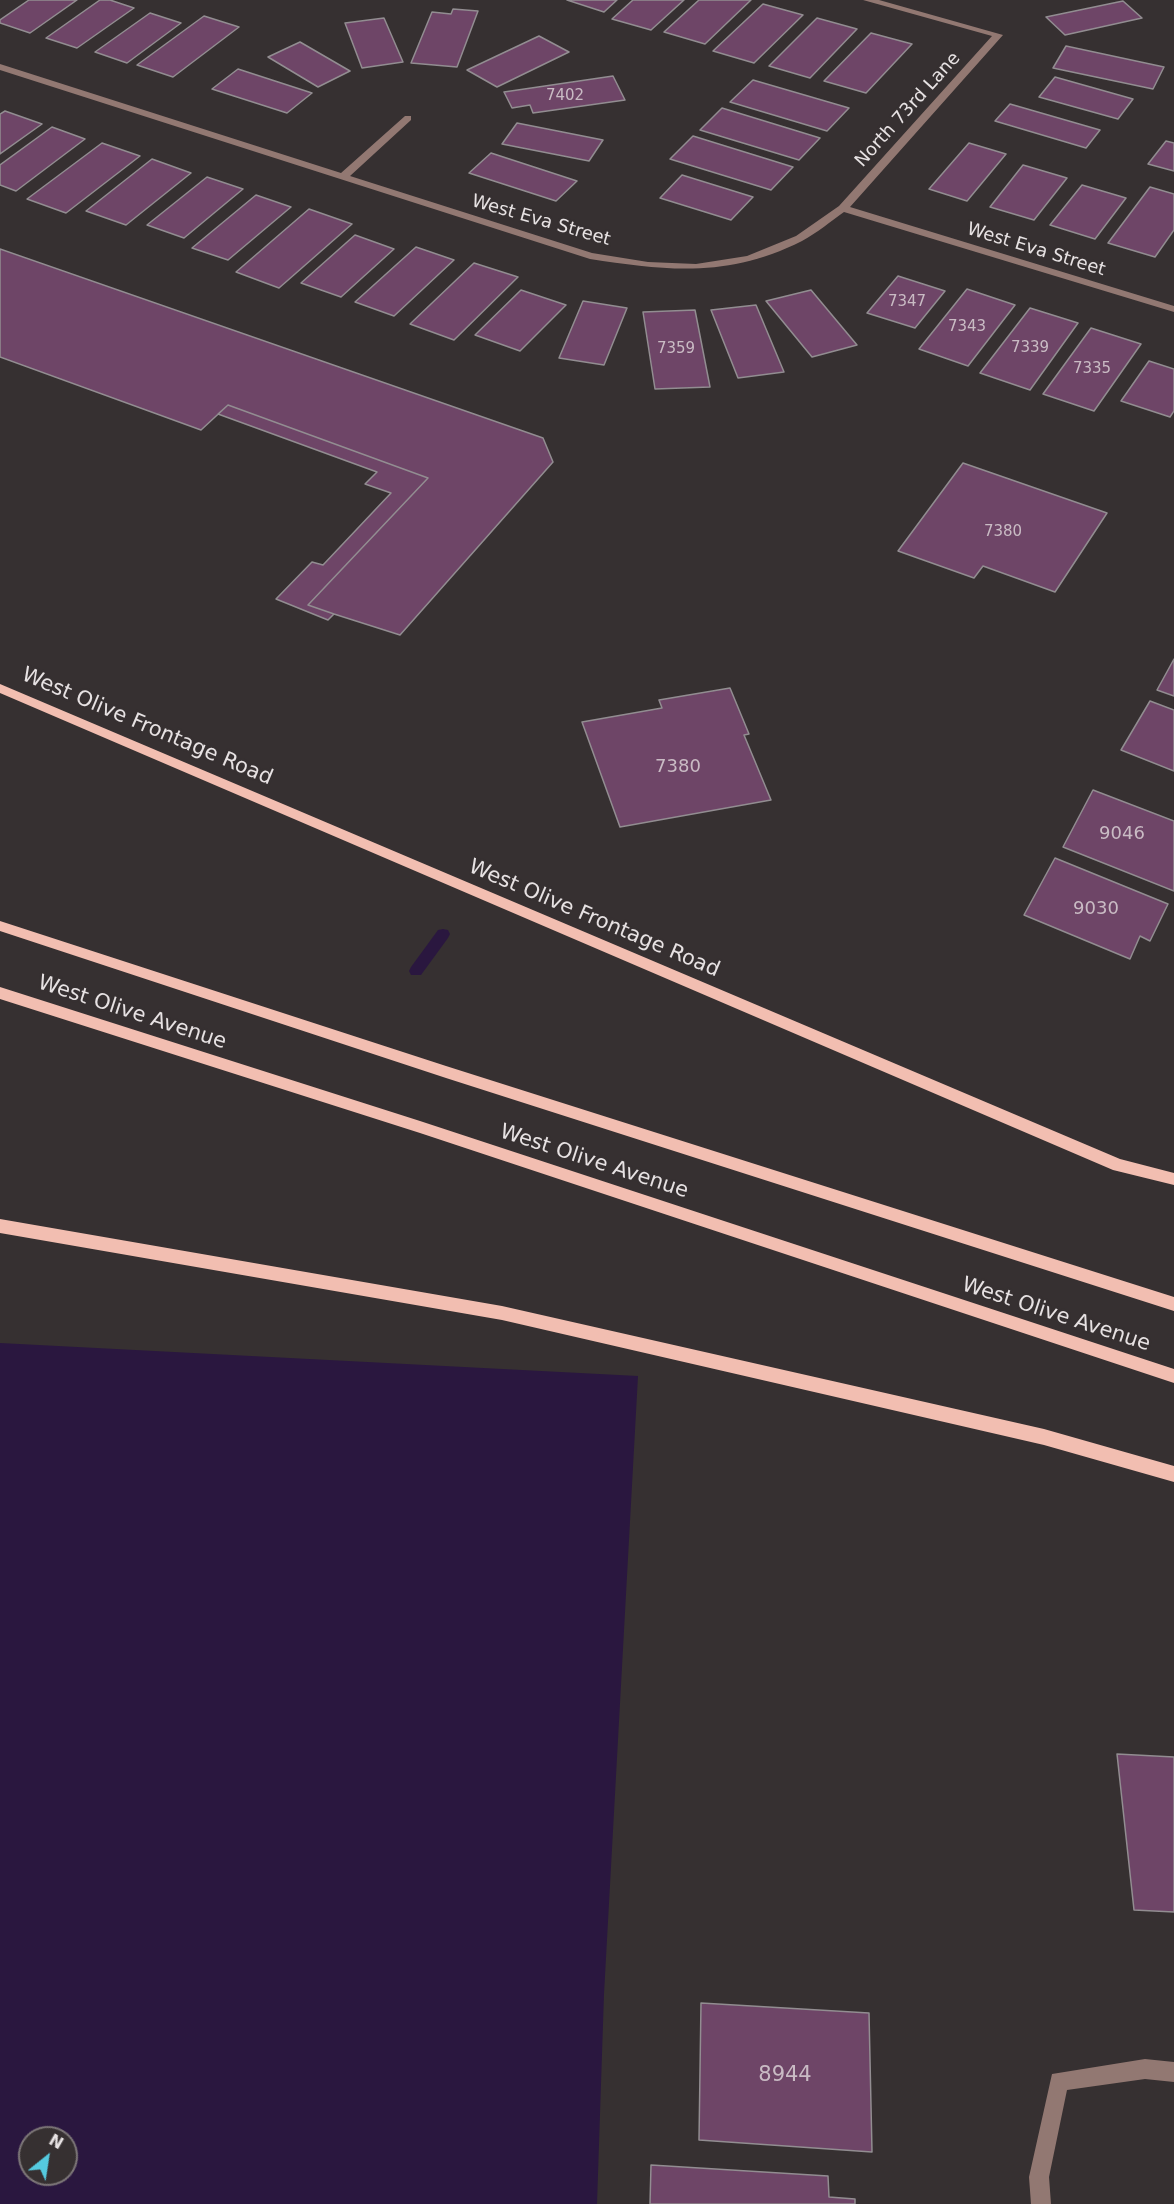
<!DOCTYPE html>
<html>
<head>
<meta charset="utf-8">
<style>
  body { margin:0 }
  #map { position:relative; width:1174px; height:2204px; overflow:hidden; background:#363031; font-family:"DejaVu Sans",sans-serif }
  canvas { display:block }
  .north { position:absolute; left:18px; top:2126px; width:60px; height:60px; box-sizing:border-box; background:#363031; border:2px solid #7d7778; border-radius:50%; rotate:30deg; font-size:16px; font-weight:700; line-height:24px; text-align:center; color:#e7e2e3 }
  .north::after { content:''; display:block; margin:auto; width:21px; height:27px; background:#55cadf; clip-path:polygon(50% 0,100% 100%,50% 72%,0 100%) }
</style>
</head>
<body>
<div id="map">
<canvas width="1174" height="2204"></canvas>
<div class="north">N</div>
</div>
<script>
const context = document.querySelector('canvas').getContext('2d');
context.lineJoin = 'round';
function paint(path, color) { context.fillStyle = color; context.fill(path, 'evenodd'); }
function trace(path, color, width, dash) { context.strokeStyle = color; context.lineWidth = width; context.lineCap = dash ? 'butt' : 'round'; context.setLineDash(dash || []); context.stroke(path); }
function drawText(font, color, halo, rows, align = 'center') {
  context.font = font + ' "DejaVu Sans",sans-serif'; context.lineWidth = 4.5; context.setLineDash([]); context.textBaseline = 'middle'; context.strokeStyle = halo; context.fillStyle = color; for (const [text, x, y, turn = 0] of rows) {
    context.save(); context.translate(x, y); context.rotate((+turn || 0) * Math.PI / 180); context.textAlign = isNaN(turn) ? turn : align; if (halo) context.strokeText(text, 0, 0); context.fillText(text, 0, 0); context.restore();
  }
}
paint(new Path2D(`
  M0,1343L638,1376L604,1994L597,2204H0ZM30,2138H66V2174H30Z`), '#2a173f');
paint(new Path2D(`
  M443,929L448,930L450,934L448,938L421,975H411L409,971L411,967L438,930Z`), '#2a173f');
const building = new Path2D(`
  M29,0H77L30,33L0,23V20Z
  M100,0H110L134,8L77,48L46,38Z
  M567,0H617L604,12Z
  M633,0H684L651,30L612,19Z
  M699,0H751L705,44L664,32Z
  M1123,1L1142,18L1065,35L1046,17Z
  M763,4L803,15L754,63L713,51Z
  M453,9L478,11L457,67L411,63L432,12L451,14Z
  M150,13L181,23L127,63L95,52Z
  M204,16L239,27L173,77L137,65Z
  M384,18L403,62L362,68L345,23Z
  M817,18L857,29L810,78L769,66Z
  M871,33L912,44L866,93L824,81Z
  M539,36L569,52L497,87L467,70Z
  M300,42L350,71L318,87L268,57Z
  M1066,46L1164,67L1153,89L1053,68Z
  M238,69L312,93L287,113L212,89Z
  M613,76L625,100L533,113L530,105L512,108L504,92Z
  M1055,77L1133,99L1118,119L1039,97Z
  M753,80L849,108L827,131L730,102Z
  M1010,104L1100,130L1086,148L995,121Z
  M722,108L820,138L799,160L700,130Z
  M5,111L42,124L0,154V114Z
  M517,123L603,140L589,161L502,144Z
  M52,127L85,139L16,191L0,185V165Z
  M693,136L793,167L771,190L670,159Z
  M1166,141L1174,143V171L1148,164Z
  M102,143L140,156L66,213L27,199Z
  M969,143L1006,154L967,201L929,189Z
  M491,153L577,181L556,201L469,173Z
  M152,159L191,173L126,225L86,211Z
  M1023,165L1067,178L1034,220L990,207Z
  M682,175L753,197L731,220L660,198Z
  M207,177L243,189L184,238L147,225Z
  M1082,185L1126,198L1095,239L1050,225Z
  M1150,187L1174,194V230L1155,257L1108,243Z
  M256,195L291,207L228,260L192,248Z
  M309,209L352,224L279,288L236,272Z
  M355,235L394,249L341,297L301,283Z
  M416,247L454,260L394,316L355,302Z
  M0,249L543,438L553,462L400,635L334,614L308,605L428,478L228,405L201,430L0,357Z
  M474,263L518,277L454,340L410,324Z
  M898,276L945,291L915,328L867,313Z
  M967,289L1015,305L968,366L919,349Z
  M521,290L566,305L520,351L475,335Z
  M811,290L857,345L812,357L766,301Z
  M583,301L627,308L604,365L559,358Z
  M756,305L784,372L738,378L711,310Z
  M1030,308L1078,323L1030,390L980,373Z
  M695,310L710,387L655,389L643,312Z
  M1091,328L1141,344L1094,411L1043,394Z
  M1149,361L1174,369V411L1170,417L1121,401Z
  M228,405L428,478L308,605L334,614L328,620L276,599L312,562L323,565L391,493L365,484L377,472L218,414Z
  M963,463L1107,513L1055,592L983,566L974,578L898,551Z
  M1174,659V696L1157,690Z
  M730,688L749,734L744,735L771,800L620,827L582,722L662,708L659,700Z
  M1150,701L1174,710V771L1121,750Z
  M1093,790L1174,821V891L1063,847Z
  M1055,858L1168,904L1150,941L1140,936L1130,959L1024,915Z
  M1117,1754L1174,1757V1912L1134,1910Z
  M701,2003L869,2013L872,2152L699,2140Z
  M651,2165L828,2176L829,2197L855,2199V2204H650Z`);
paint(building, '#6e4567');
trace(building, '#928d91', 1.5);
paint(new Path2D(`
  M863,0H879L1003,35L850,207L1174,306V312L844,212C831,221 817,233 802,241C729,278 668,271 590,259L0,70V64L341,173L405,116H411V120L350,176L592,253L648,262L696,264L747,256L796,236L839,206L992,36Z
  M1145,2059L1174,2062V2082L1145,2079L1067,2090L1049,2177L1051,2204H1031L1029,2177L1052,2074Z`), '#927872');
paint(new Path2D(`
  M0,684L1120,1159L1174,1173V1185L1113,1170L0,693Z
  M0,921L446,1066L1174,1297V1311L446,1078L0,931Z
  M0,987L420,1121L1174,1369V1383L420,1133L0,999Z
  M0,1219L502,1306L1044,1429L1174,1466V1482L1044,1445L502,1320L0,1233Z`), '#f2beb1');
drawText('15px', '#c9bbc4', null, [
  ["7402",565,96],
  ["7347",907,302],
  ["7343",967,327],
  ["7339",1030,348],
  ["7359",676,349],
  ["7335",1092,369],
  ["7380",1003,532]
]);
drawText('18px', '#e7e2e3', '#363031', [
  ["North 73rd Lane",908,110,-48],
  ["West Eva Street",541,221,16],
  ["West Eva Street",1036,250,17]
]);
drawText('18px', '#c9bbc4', null, [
  ["7380",678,767],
  ["9046",1122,834],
  ["9030",1096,909]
]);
drawText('21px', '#e7e2e3', '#363031', [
  ["West Olive Frontage Road",147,727,23],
  ["West Olive Frontage Road",594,919,23],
  ["West Olive Avenue",132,1013,18],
  ["West Olive Avenue",594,1162,18],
  ["West Olive Avenue",1056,1315,18]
]);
drawText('21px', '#c9bbc4', null, [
  ["8944",785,2076]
]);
</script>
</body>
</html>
